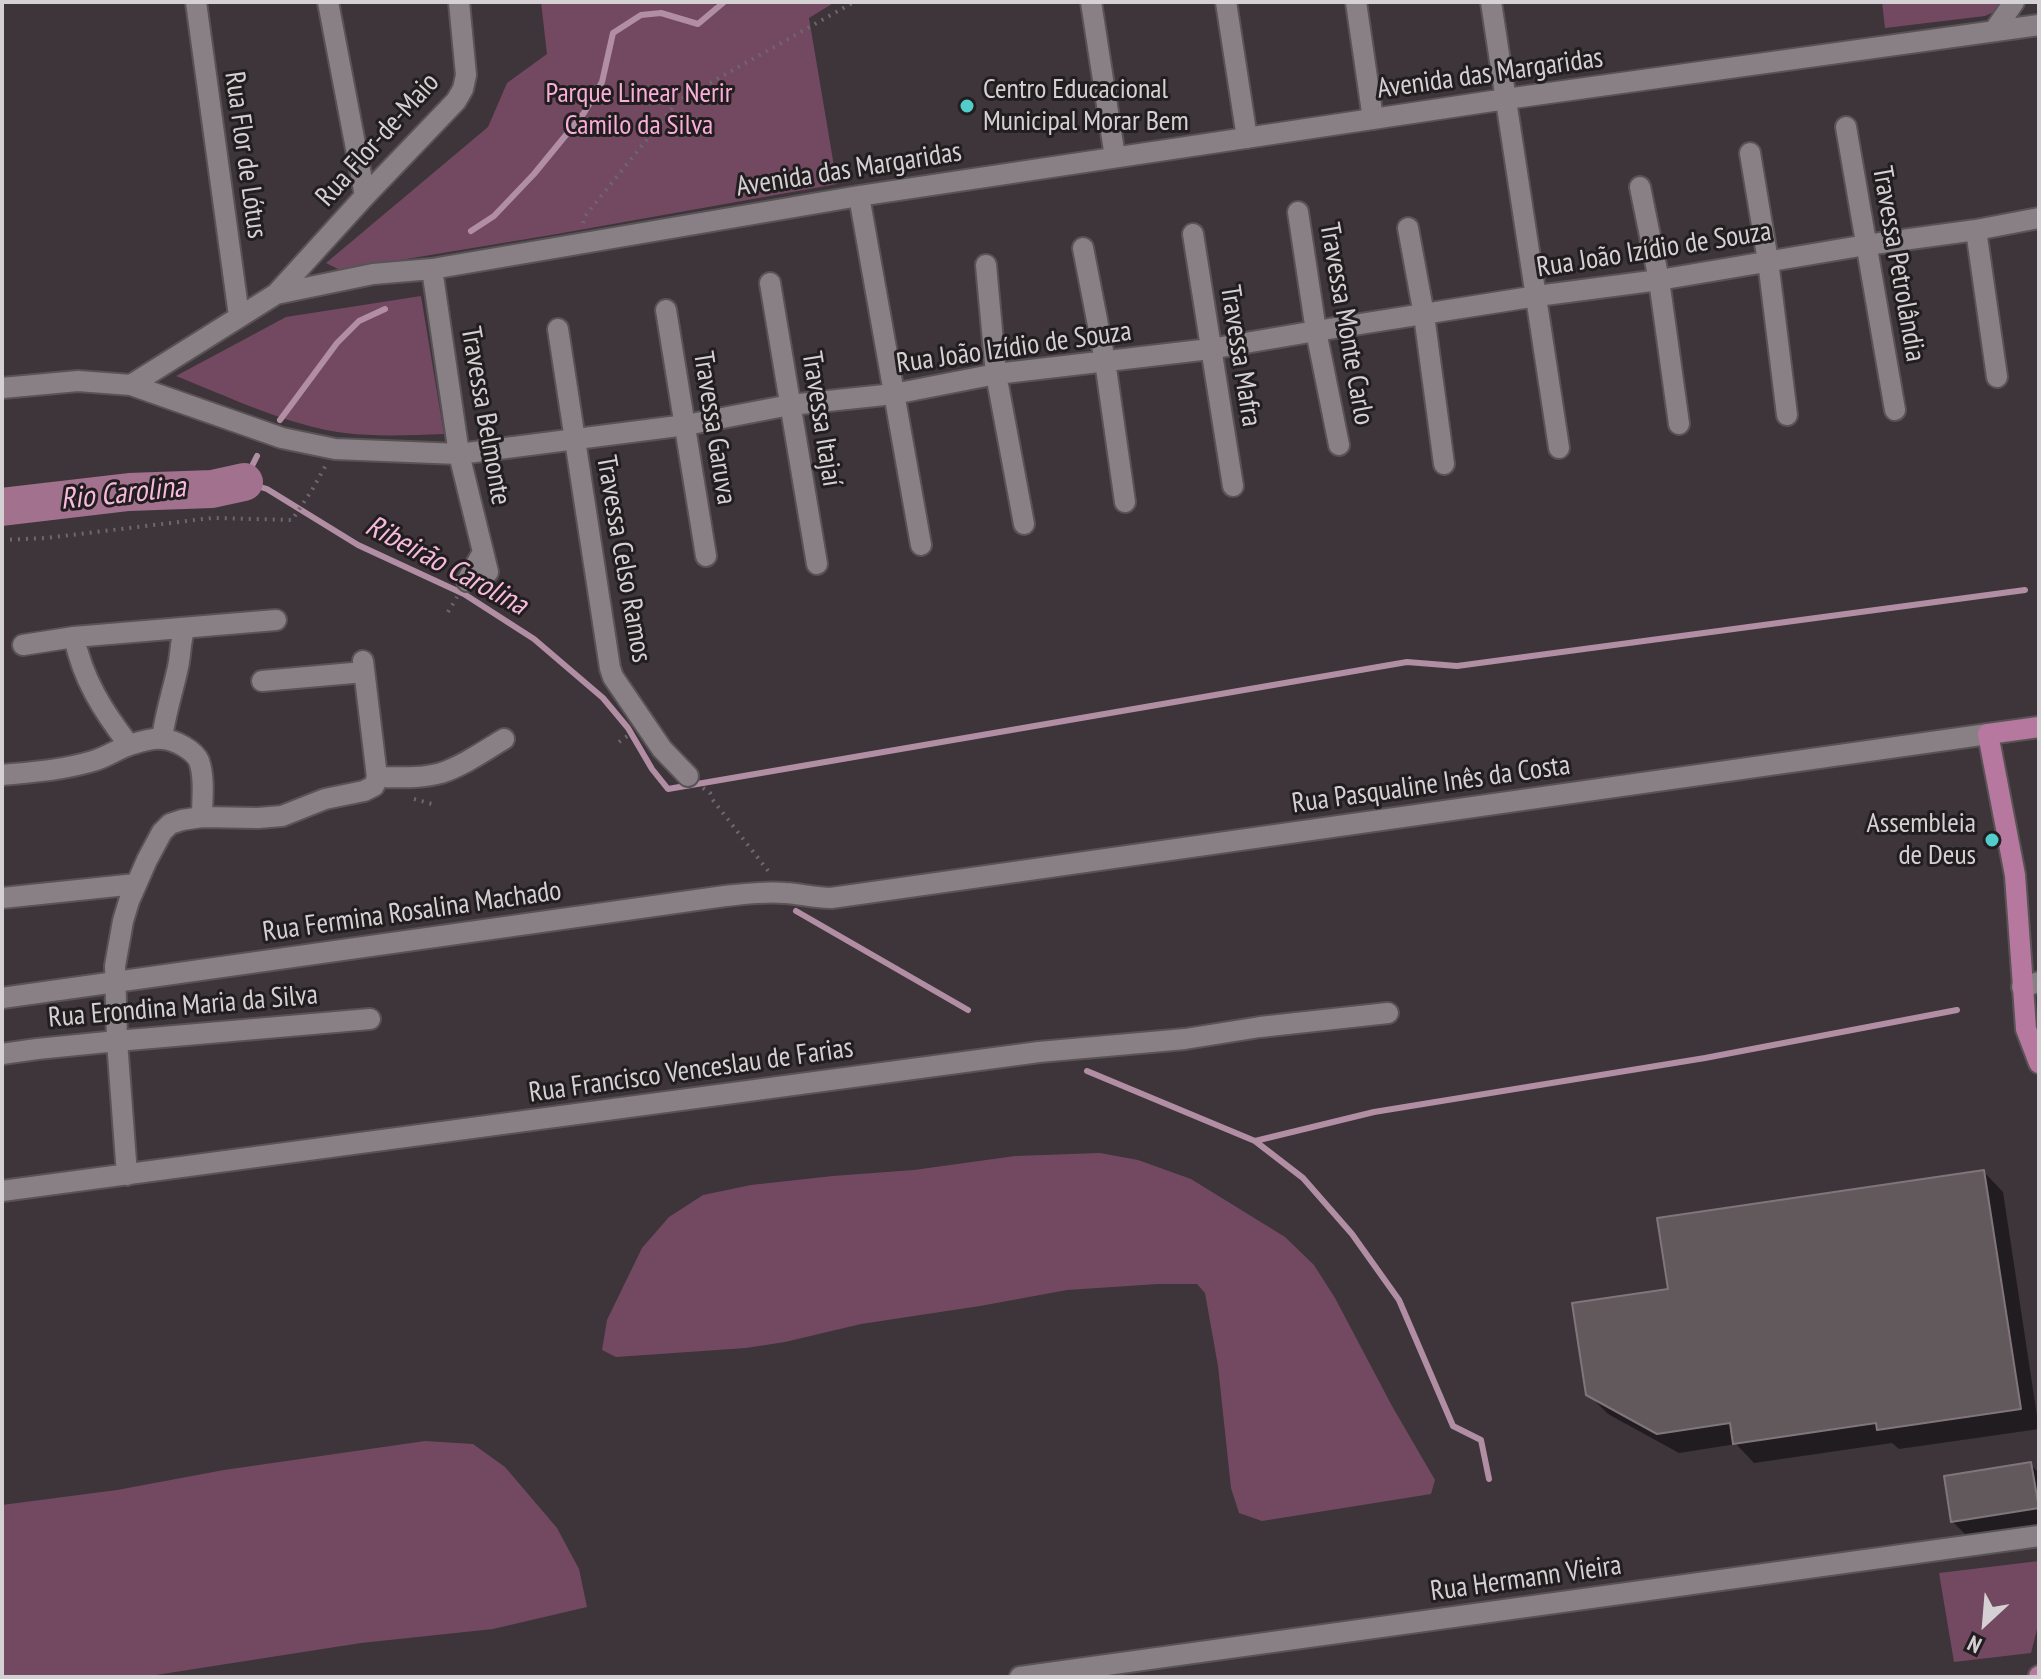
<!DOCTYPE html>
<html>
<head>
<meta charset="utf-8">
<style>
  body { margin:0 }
  #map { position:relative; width:2041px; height:1679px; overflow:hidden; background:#3d353a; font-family:"PT Sans Narrow",sans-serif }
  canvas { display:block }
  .frame { position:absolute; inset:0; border:4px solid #d5d0d3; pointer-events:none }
  .north { position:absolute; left:1945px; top:1583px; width:80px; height:80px; -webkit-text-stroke:6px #221e20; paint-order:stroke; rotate:206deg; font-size:22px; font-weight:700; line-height:32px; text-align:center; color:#d5d0d3 }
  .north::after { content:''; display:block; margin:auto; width:28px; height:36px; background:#d5d0d3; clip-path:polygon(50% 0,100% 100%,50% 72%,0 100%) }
</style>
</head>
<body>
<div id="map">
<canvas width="2041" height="1679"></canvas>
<div class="frame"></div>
<div class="north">N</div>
</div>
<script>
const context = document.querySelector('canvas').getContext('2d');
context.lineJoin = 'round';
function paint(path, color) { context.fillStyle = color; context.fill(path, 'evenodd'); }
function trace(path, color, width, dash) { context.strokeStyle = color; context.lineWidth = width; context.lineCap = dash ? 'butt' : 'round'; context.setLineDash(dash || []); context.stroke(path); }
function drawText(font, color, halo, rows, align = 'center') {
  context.font = font + ' "PT Sans Narrow",sans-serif'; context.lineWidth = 6; context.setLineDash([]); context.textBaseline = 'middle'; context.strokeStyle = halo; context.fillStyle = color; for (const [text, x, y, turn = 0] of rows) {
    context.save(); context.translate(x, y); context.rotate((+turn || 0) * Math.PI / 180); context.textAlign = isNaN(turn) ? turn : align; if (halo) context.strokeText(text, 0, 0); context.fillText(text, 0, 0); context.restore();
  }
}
paint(new Path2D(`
  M541,2H714L717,8L726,2H835L809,18L837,184L557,234L340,270L326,263L488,127L507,83L547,54Z
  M1882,2H2002L1996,11L1985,16L1885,28Z
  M421,296L444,434C411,435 378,437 345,433C289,426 229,397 176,376L286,317Z
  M1100,1153L1138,1160L1191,1179L1285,1237L1314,1265L1335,1298L1392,1406L1435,1480L1431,1494L1262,1521L1239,1513L1231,1488L1218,1366L1205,1293L1197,1284H1158L1067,1290L980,1306L861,1324L785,1342L746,1348L616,1357L602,1350L607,1320L642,1248L669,1217L703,1195L751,1185L833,1176L914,1170L1015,1156Z
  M425,1441L473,1444L505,1467L557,1528L579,1569L587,1607L493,1629L361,1643L143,1677H2V1505L117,1490L224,1470Z
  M2039,1561V1621L2031,1653L1954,1662L1939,1573Z`), '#734962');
paint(new Path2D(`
  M1984,1172L2003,1192L2039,1429L1899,1449L1892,1443L1754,1463L1736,1444L1679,1453L1608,1414L1588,1394L1670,1290Z
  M2030,1464L2039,1473V1530L1972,1541L1952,1521Z`), '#0007');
trace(new Path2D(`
  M471,231L494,216L534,174L584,113L602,82L613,33L641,15L661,13L698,24L724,2
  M280,420L337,343L359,321L385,309
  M257,456L244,482L267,489L358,545L464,594L534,639L603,698L628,728L652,769L668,789L1407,662L1457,666L2025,590
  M796,911L968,1010
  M1087,1071L1255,1141L1303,1178L1352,1234L1399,1300L1453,1426L1481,1440L1489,1479
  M1255,1141L1374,1112L1705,1058L1957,1010`), '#b18ea3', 6);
trace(new Path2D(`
  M2,507L129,492L212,489L244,482`), '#a2718e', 38);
const building = new Path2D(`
  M1984,1170L2021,1409L1877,1430L1876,1423L1733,1444L1730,1423L1657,1434L1586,1395L1572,1303L1668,1289L1657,1218Z
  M2031,1462L2039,1508L1951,1522L1944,1476Z`);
paint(building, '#62595d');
trace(building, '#7f757b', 2);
const minor = new Path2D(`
  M196,2L239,316
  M328,2L365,196
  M1091,2L1115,157
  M1226,2L1247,138
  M1356,2L1373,119
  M1491,2L1559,448
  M1994,31L2014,2
  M1846,127L1895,410
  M1750,153L1768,261L1787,415
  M1640,187L1659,280L1679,424
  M859,196L921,545
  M1298,212L1316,331L1339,445
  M1408,228L1424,315L1444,464
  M1976,230L1997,377
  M1193,234L1233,486
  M1083,248L1105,361L1125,502
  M986,265L996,374L1024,524
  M432,269L459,454L488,572
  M770,283L817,564
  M276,294L365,196L456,101L463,89L466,75L459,2
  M666,310L706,556
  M558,329L610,668L613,677L662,749L688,776
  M131,385L276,294L373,274L432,269L859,196L1506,99L2039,25
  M2,388L78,381L131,385L282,438L335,449L459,454L686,425L790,405L894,394L996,374L1210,349L1316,331L1537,296L1659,280L1866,245L1976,230L2039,218
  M467,581L483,552
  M74,637C83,680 103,711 129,745
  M23,645L74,637L276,620
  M262,681L364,672
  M162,739C165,714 173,691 178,667C181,654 180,640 185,628
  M2,775C33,772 63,770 93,761C107,757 119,748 133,744C142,741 154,738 163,739C175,740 194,750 199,761C205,778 202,800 202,817
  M377,777C398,777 420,779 441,773C463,766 484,751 504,739
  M2,898L136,884
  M2022,987L2039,982
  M2,998L725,896C745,894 765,891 785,893C801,894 815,898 831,898L1988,734
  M2,1054L37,1049L117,1041L370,1019
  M127,1175L117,1041L115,966L123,921L129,901L147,860L162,832L170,824L182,820L202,817L258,818L282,816L325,799L364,791L374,786L377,777L363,661
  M2,1191L1039,1052L1185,1039L1260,1027L1388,1013
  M1020,1677L2039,1536`);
const major = new Path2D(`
  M2039,727L1988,734L2015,875L2026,1029L2039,1063
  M2039,1677V1676`);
trace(minor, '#595356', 24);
trace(major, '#595356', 24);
trace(new Path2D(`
  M583,223L585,216L678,101L854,2
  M2,540L46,538L212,518L292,520L312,490L326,465
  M448,612L457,597
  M619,742L630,734
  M703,788L710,793L712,799L769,872
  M414,799L432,804`), '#6e676b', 4, [2, 6]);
trace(minor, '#898085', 20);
trace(major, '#b7789f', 20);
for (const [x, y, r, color] of [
  [967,106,8,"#53cdcb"],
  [1992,840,8,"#53cdcb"]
]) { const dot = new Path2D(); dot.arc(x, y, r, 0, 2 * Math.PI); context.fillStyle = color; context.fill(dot); trace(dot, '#221e20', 3); }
drawText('28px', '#d5d0d3', '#221e20', [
  ["Avenida das Margaridas",1490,74,-8],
  ["Rua Flor-de-Maio",378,140,-48],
  ["Rua Flor de Lótus",245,155,82],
  ["Avenida das Margaridas",849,170,-9],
  ["Rua João Izídio de Souza",1654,250,-9],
  ["Travessa Petrolândia",1898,264,80],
  ["Travessa Monte Carlo",1346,324,80],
  ["Rua João Izídio de Souza",1014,348,-8],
  ["Travessa Mafra",1240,356,81],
  ["Travessa Belmonte",485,416,80],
  ["Travessa Itajaí",821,419,81],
  ["Travessa Garuva",714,428,81],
  ["Travessa Celso Ramos",623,559,80],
  ["Rua Pasqualine Inês da Costa",1431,785,-8],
  ["Rua Fermina Rosalina Machado",412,912,-8],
  ["Rua Erondina Maria da Silva",183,1007,-5],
  ["Rua Francisco Venceslau de Farias",691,1071,-8],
  ["Rua Hermann Vieira",1526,1579,-8]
]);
drawText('28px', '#d5d0d3', '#221e20', [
  ["Centro Educacional",983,90],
  ["Municipal Morar Bem",983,122],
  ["Assembleia",1976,824,"right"],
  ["de Deus",1976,856,"right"]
], 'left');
drawText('28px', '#faaeda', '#221e20', [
  ["Parque Linear Nerir",639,94],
  ["Camilo da Silva",639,126]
]);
drawText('italic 30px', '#f7badd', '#221e20', [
  ["Rio Carolina",123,494,-6],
  ["Ribeirão Carolina",446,566,28]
]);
</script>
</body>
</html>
